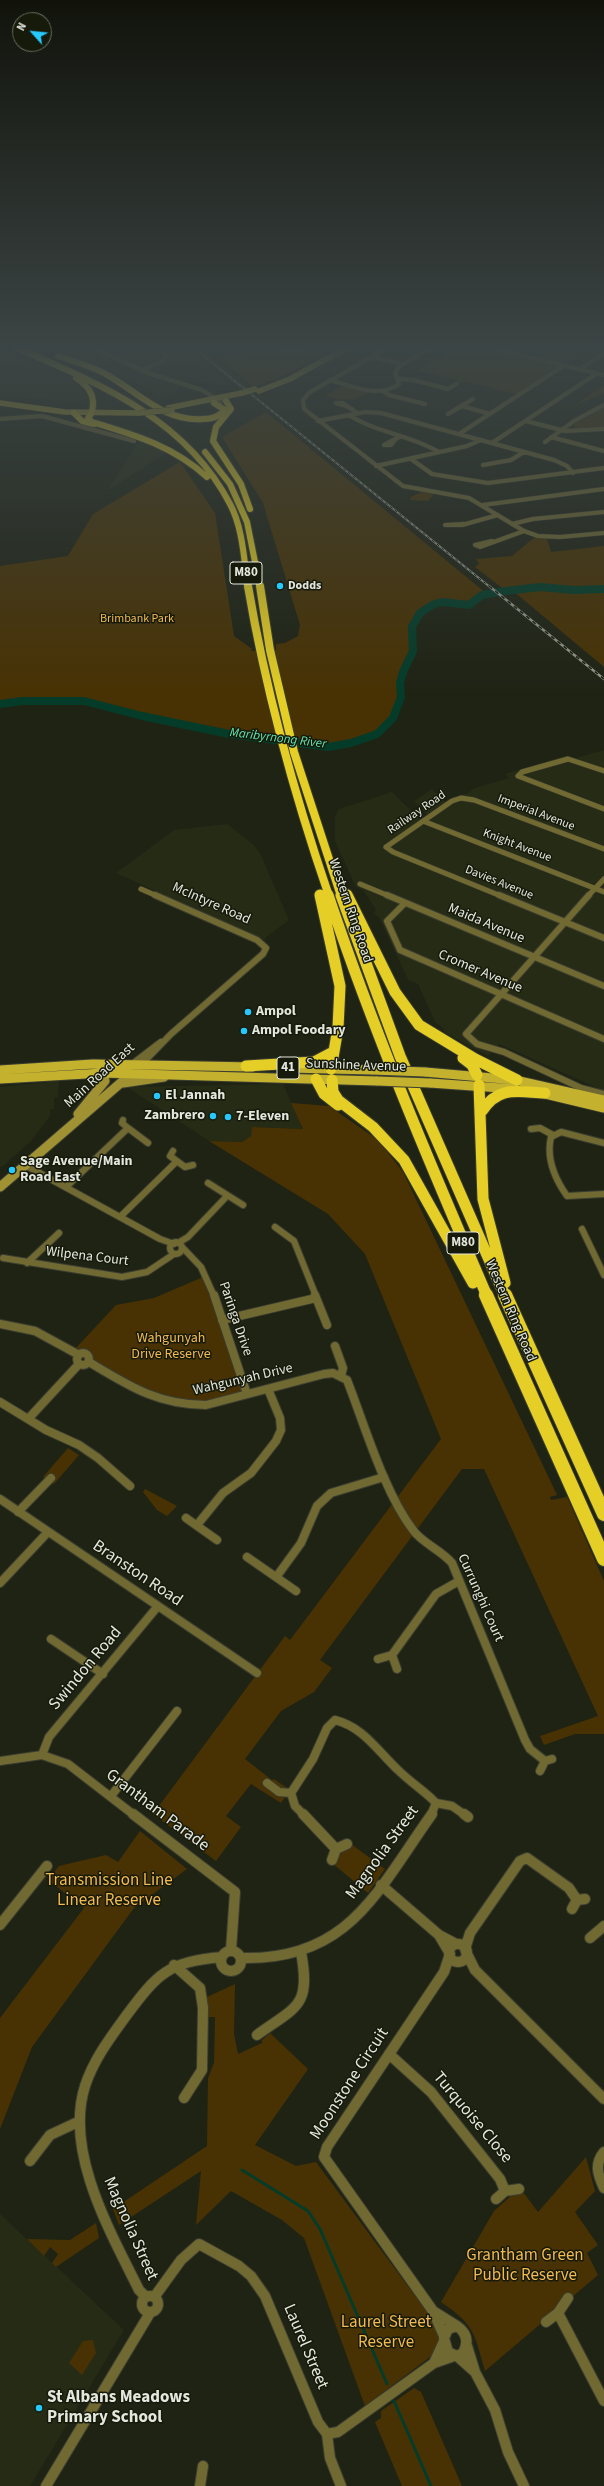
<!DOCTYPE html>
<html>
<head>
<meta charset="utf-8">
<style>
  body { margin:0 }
  #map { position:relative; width:604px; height:2486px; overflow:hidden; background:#1f2314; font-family:"Source Sans 3",sans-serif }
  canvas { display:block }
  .north { position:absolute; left:12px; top:12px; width:40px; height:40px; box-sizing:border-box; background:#161a0b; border:1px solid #686c5f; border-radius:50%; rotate:297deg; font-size:11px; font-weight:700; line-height:16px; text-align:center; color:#e4e7dd }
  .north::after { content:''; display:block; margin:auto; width:14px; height:18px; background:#26c9fe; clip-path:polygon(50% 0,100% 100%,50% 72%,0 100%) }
</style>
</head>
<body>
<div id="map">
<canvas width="604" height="2486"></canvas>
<div class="north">N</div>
</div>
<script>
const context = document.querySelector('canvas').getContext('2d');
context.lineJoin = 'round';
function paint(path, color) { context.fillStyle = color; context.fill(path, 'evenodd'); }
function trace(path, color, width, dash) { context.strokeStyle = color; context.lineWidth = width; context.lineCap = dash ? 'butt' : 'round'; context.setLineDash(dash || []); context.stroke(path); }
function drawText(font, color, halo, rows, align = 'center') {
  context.font = font + ' "Source Sans 3",sans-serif'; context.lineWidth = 3; context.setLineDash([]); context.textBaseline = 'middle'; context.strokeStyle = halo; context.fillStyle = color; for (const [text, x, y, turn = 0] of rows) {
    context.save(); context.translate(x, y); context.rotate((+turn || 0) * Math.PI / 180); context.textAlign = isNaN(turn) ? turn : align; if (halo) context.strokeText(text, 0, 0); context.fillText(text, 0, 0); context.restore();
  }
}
paint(new Path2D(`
  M0,348L67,376L89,396L83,402L61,401L0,395Z
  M47,348H187L230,384L227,386L186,379L176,391L163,399L140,385L89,362Z
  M190,348H201L253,389L244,392Z
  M352,348H357L339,358L344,360L335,361L324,366L329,368L322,372L313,370Z
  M546,348H591L565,365L533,357Z
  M141,441L166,453L108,490L138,443Z
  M604,750V1091L499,1044L488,1056L444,1032V1029L435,1022L418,984L408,980L379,917L373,914L376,910L363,890L356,887L335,841V816L339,809L392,792L420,819L427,814L414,801L432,789L445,802L453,797L466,794L475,788L509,778L505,774L568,755L576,758Z
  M227,824L253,844L260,853L289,920L265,938L266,941L116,873L174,830Z
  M59,1081L58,1097L54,1098V1109H51L50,1116L31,1141L2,1167L0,1166V1087Z
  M283,1084L303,1129L253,1127L251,1136L242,1142L209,1141L127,1087Z
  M0,2214L124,2330L30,2486H0Z`), '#252b15');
paint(new Path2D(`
  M263,348C284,351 308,348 327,353L282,376L254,387L216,357L231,354L233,351L238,353Z
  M455,348H486L558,366L516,394L463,381L459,384L455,383L458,380L417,371Z
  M343,385L369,392C353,402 343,401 325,396Z
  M604,385V393L572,407Z
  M604,408V427L574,429V424Z
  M266,412L487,594L482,595L469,605L442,602L432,605L420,613L412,627L413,651L403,672L400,683L401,697L393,718L377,734L351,743L328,747L229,734L142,716L84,701H22L0,704V566L68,556L93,514L180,462L215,513L234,636L252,649L251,651L276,650V644L285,643L298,636L300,625L263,503L222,437Z
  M422,492L434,494L428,501L410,500L411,497Z
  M535,537L547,539L551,552L604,546V667L512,590L506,591L475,567L479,564L476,559L512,556Z
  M291,1103L329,1106L378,1140L403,1172L557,1495L550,1497L551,1500L567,1497L604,1581V1734H575L544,1745L540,1736L598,1716L484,1469H462L320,1660L332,1668L314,1692L281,1711L245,1759L272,1780L274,1779L290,1790L281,1803L251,1784L226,1816L241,1827L216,1861L153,1814L285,1636L290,1640L441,1439L365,1254L328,1214L209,1141L242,1142L251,1136L252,1127L303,1129Z
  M203,1277L243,1393L203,1403L153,1396L99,1365L86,1351L75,1349L116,1305L154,1298Z
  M68,1448L79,1455L54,1484L43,1477Z
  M145,1489L177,1506L167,1516L157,1510L143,1492Z
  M140,1831L187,1869L134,1908L32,2047L0,2129V2018L84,1908L48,1880L59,1866L106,1855L118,1862Z
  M351,1844L385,1869L368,1893L332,1863Z
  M235,1984L234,2034L238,2054L262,2043V2040L270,2033L308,2069L255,2145L296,2166L316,2162L435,2323L439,2338L434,2354L365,2406L304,2238L282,2220L231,2191L196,2225L201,2171L119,2225L113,2209L207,2146L208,2078L214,2063L215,2017H207V1997Z
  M586,2157L595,2191L575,2212L598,2245L587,2253L598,2275L485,2371C474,2333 475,2325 441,2302L494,2211L520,2188L538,2212Z
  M96,2223L99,2238L56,2267L52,2263L58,2254L50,2247L44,2256L27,2239L70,2240Z
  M93,2340L96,2353L82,2375L69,2363L83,2341Z
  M414,2388L421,2392L462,2486H402L375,2422L381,2418V2411Z`), '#483203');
trace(new Path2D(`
  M242,2170L308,2211L320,2229L387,2384
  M394,2401L431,2486`), '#043c29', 3);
trace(new Path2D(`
  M539,587H541`), '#043c29', 6);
trace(new Path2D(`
  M0,704L22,701H84L142,716L229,734L328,747L351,743L377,734L393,718L401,697L400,683L403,672L413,651L412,627L420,613L432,605L442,602L469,605L482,595L506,591L540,587L574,590L604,589`), '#043c29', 8);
const minorFar4 = new Path2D(`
  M93,348L148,373L202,390L221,402
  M272,348L297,350L310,348
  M388,348L310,392L303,400L304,409L403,486L469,498L524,531L538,536L560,537L604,533
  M491,348L604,375
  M372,357L403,364L431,348
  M141,370L162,362L166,355L157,348
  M579,370L604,353
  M399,379L413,380L448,389L456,384
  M330,380C352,386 379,399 399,384L395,373L401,364
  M383,391L389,395L425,404
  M346,406L336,403H343L357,413
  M462,406L490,414
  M448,414L473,399
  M349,415C377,433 411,435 439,452
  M0,419L42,416L134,441
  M318,421L365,412L381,413L554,460L567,466L573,473
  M526,421L565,431L604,429
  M459,434L563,366
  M551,437L604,451
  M395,440L391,445H384L401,436
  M545,442L574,421L604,405
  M492,443L596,374
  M411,459L432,474L488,483L604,468
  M483,465L511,460L524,452
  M376,466L467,446L481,440
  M483,505L604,489
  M464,524L445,525H462L498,515
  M512,524L533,519L604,512
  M492,541L475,545L480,547L524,531`);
const minorFar3 = new Path2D(`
  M604,771L568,759L522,772L518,776L604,809
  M423,821L604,892
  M360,884L389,896
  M141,889L157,896
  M501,896L393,852L386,847L452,801L461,798L474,800L604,849
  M588,896L604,879`);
const minorFar2 = new Path2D(`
  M387,895L604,986
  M499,895L604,938
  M589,895L466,1034L477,1044L504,1052L581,1088L604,1094
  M405,903L387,921L400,950L604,1039
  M131,1065L161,1042
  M141,1065L171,1034L263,954L266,948L257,940L155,895
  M123,1120L122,1123L128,1128
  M531,1129L540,1128L553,1135
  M604,1143L561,1132L551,1137C546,1158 555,1179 567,1196L604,1194
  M173,1151L170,1156L185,1167L193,1165
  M25,1165L160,1239L174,1244
  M208,1183L243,1205
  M66,1187L128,1128L148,1143
  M120,1217L176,1162
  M275,1227L294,1241L316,1296
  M582,1229L604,1275
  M170 1248a6 6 0 1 1 12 0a6 6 0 1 1-12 0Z
  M178,1243L188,1237L227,1196
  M183,1248L201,1267L214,1296
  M3,1258L122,1277L147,1272L174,1254
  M27,1263L59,1233`);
const minorFar1 = new Path2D(`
  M214,1295L247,1394
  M315,1295L327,1325
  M222,1320L316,1298
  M0,1324L35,1331L79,1355
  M335,1346L343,1368L341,1376
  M77 1359a6 6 0 1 1 12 0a6 6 0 1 1-12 0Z
  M89,1362C129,1386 158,1405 206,1405L324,1374L333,1373L347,1380C365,1426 384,1492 413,1530C422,1543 441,1550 452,1563L525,1740L530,1749L545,1761
  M0,1402L46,1430L79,1445L98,1458L130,1486
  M29,1418L79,1364
  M0,1499L257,1673
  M18,1512L51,1478
  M186,1518L217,1540
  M197,1525L223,1493L251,1473L276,1441L281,1430L280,1418L268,1389
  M247,1557L296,1591
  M277,1576L301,1543L317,1506L331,1493L384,1477
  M0,1583L48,1532
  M51,1639L103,1674
  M392,1655L436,1594L459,1581
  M378,1659L392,1655L397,1669
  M42,1755L49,1737L158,1606
  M0,1761L42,1755L68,1764L134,1815
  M540,1771L545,1761L552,1759
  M267,1783L279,1792L291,1793
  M291,1793L295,1806L304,1815
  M291,1793L313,1759L327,1728L335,1720C363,1727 377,1750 397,1769C408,1780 421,1789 432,1799L436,1803L431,1815
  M111,1796L177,1711
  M436,1803L452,1806L465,1815`);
const minor = new Path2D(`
  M133,1814L235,1892L231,1950
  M303,1814L336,1849
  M464,1814L468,1817
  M332,1860L336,1849L347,1844
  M381,1885L439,1935L456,1944
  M572,1909L577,1900L585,1899
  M0,1925L47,1866
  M439,1935L449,1952
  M590,1938L604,1926
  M449 1953a9 9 0 1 1 18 0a9 9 0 1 1-18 0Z
  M465,1949L470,1933L520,1861L527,1858L569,1888L577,1900
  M221 1961a10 10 0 1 1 20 0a10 10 0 1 1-20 0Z
  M466,1952L475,1970L604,2099
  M241,1958C349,1961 377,1891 432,1814
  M174,1965L200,1988L203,2008L202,2070L184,2098
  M257,2035C297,2006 311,2007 301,1952
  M389,2054L431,2092L500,2179L505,2191
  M604,2152C594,2164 598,2175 604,2188
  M30,2161L50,2135L80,2121
  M496,2199L505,2191L519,2189
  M142 2304a8 8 0 1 1 16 0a8 8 0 1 1-16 0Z
  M155,2296L181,2260L199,2244L239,2266L251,2276L265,2296L318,2422L327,2434L338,2432L434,2363L454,2356
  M146,2297L139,2290C111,2233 64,2152 85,2086C94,2059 110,2038 126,2016C158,1973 168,1962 222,1957
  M433,2311L457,2326
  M558,2313L604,2401
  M546,2322L558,2313L568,2298
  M457,2326C467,2333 469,2342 463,2353L457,2356L448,2352L444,2338L448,2329Z
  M444,2336L433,2311L324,2157L327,2147L444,1972L450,1954
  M467,2346L475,2372L495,2410L508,2452L524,2486
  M457,2356L475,2372
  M434,2363L444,2341
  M327,2434L330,2458L341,2486
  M46,2486L150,2313
  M200,2486L203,2466`);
const secondary = new Path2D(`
  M123,1083L164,1077
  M78,1114L105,1081L103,1073
  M0,1187L131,1074`);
const primaryFar1 = new Path2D(`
  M259,391L290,379L346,348
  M0,403L65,412L139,413
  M168,408L242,393`);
const primary = new Path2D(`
  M289,1068L373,1070
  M0,1070L93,1064L253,1067
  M425,1072L515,1080L604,1100
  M0,1079L103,1073L377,1081
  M430,1083L515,1089
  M537,1092L604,1108`);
const motorwayFar3 = new Path2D(`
  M17,348C100,384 186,419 230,504C243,528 244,561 248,587
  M58,356C74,361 90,366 104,373C137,391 163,422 203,419C212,419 219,417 225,410
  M76,378C89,386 96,396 92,411
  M226,401L231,409L216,427L213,441L241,484L250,509
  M214,403L225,410
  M74,413L82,421L94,424
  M91,414L88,418L92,422C135,435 173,446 207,477
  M205,452L230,484L247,522L260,587`);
const motorwayFar2 = new Path2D(`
  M248,586C266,692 294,794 329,896
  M260,586L270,650L294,752L341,896
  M345,892L347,896`);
const motorwayFar1 = new Path2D(`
  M320,895L340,986L338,1028L331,1069
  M328,895C374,1032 430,1164 487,1296
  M341,895L400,1056L505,1296
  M347,895L395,992L419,1025L475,1059L517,1080
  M463,1058L472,1065L477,1075
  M246,1066L314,1062L333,1052
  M316,1079L324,1094L338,1105
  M332,1080L333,1092L338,1100L373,1127L404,1160L473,1283
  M479,1085L483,1199L505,1283
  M482,1111C499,1085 518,1092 545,1093`);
const motorway = new Path2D(`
  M486,1295L604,1559
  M505,1295L604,1514`);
trace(minorFar4, '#3b3e30', 5);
trace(minorFar3, '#3b3e30', 6);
trace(minorFar2, '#3b3e30', 8);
trace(minorFar1, '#3b3e30', 10);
trace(minor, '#3b3e30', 12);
trace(secondary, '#3b3e30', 11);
trace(primaryFar1, '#3b3e30', 6);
trace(primary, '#3b3e30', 11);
trace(motorwayFar3, '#3b3e30', 8);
trace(motorwayFar2, '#3b3e30', 10);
trace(motorwayFar1, '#3b3e30', 13);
trace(motorway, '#3b3e30', 16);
trace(minorFar4, '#716932', 4);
trace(minorFar3, '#716932', 5);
trace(minorFar2, '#716932', 6);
trace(minorFar1, '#716932', 8);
trace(minor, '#716932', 10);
trace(secondary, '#a09233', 9);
trace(primaryFar1, '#c4b22f', 5.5);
trace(primary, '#c4b22f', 9);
trace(motorwayFar3, '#e5ce25', 6);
trace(motorwayFar2, '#e5ce25', 8);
trace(motorwayFar1, '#e5ce25', 11);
trace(motorway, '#e5ce25', 14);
const railFar1 = new Path2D(`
  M194,348L490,587`);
const rail = new Path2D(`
  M489,586L604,679`);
trace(railFar1, '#94988c', 2);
trace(rail, '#94988c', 2.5);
trace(railFar1, '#161a0b', 1, [3]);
trace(rail, '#161a0b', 1.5, [4]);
const primaryBridgeFar1 = new Path2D(`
  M242,393L255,389
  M139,413L172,410`);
const primaryBridge = new Path2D(`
  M373,1070L425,1072
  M377,1081L430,1083`);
trace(primaryBridgeFar1, '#3b3e30', 6, []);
trace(primaryBridge, '#3b3e30', 11, []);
trace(primaryBridgeFar1, '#c4b22f', 5.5);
trace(primaryBridge, '#c4b22f', 9);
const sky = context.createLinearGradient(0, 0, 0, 696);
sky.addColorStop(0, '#11130b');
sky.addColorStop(0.5, '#3c4545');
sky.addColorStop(1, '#3c454500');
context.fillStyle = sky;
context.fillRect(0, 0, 604, 696);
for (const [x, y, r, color] of [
  [280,586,4,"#26c9fe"],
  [248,1012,4,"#26c9fe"],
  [244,1031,4,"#26c9fe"],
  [157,1096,4,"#26c9fe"],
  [213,1116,4,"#26c9fe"],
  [228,1117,4,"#26c9fe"],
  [12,1170,4,"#26c9fe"],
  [39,2408,4,"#26c9fe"]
]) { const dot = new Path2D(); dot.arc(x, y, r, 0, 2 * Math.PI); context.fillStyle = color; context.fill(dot); trace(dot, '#161a0b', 1.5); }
drawText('bold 12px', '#e4e7dd', '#161a0b', [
  ["Dodds",288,586]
], 'left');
drawText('12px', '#f4ba4f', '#161a0b', [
  ["Brimbank Park",137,619]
]);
drawText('12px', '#e4e7dd', '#161a0b', [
  ["Railway Road",417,813,-34],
  ["Imperial Avenue",536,813,21],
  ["Knight Avenue",517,846,21],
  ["Davies Avenue",499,883,22]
]);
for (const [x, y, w] of [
  [246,573,32],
  [288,1068,22],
  [463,1243,32]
]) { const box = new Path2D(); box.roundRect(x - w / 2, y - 11, w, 22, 3); context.fillStyle = '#161a0b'; context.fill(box); trace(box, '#e4e7dd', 1); }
drawText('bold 13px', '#e4e7dd', null, [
  ["M80",246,573],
  ["41",288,1068],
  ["M80",463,1243]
]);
drawText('italic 13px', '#62e5b1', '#161a0b', [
  ["Maribyrnong River",278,739,7]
]);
drawText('14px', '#e4e7dd', '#161a0b', [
  ["McIntyre Road",211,904,24],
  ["Western Ring Road",350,911,71],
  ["Maida Avenue",486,924,23],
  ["Cromer Avenue",480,972,23],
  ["Sunshine Avenue",356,1066,2],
  ["Main Road East",100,1076,-42],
  ["Wilpena Court",87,1257,7],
  ["Western Ring Road",510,1311,67],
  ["Paringa Drive",235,1319,71],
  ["Wahgunyah Drive",243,1380,-13],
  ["Currunghi Court",480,1598,66]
]);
drawText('bold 14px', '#e4e7dd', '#161a0b', [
  ["Ampol",256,1012],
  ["Ampol Foodary",252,1031],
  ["El Jannah",165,1096],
  ["Zambrero",205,1116,"right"],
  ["7-Eleven",236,1117],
  ["Sage Avenue/Main",20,1162],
  ["Road East",20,1178]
], 'left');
drawText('14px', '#f4ba4f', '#161a0b', [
  ["Wahgunyah",171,1339],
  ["Drive Reserve",171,1355]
]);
drawText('17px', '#e4e7dd', '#161a0b', [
  ["Branston Road",137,1574,34],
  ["Swindon Road",86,1669,-50],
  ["Grantham Parade",157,1811,37],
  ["Magnolia Street",383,1853,-54],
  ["Moonstone Circuit",350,2084,-57],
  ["Turquoise Close",472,2118,50],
  ["Magnolia Street",130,2229,66],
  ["Laurel Street",305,2347,67]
]);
drawText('17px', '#f4ba4f', '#161a0b', [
  ["Transmission Line",109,1881],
  ["Linear Reserve",109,1901],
  ["Grantham Green",525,2256],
  ["Public Reserve",525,2276],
  ["Laurel Street",386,2323],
  ["Reserve",386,2343]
]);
drawText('bold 17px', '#e4e7dd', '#161a0b', [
  ["St Albans Meadows",47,2398],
  ["Primary School",47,2418]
], 'left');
</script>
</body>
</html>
